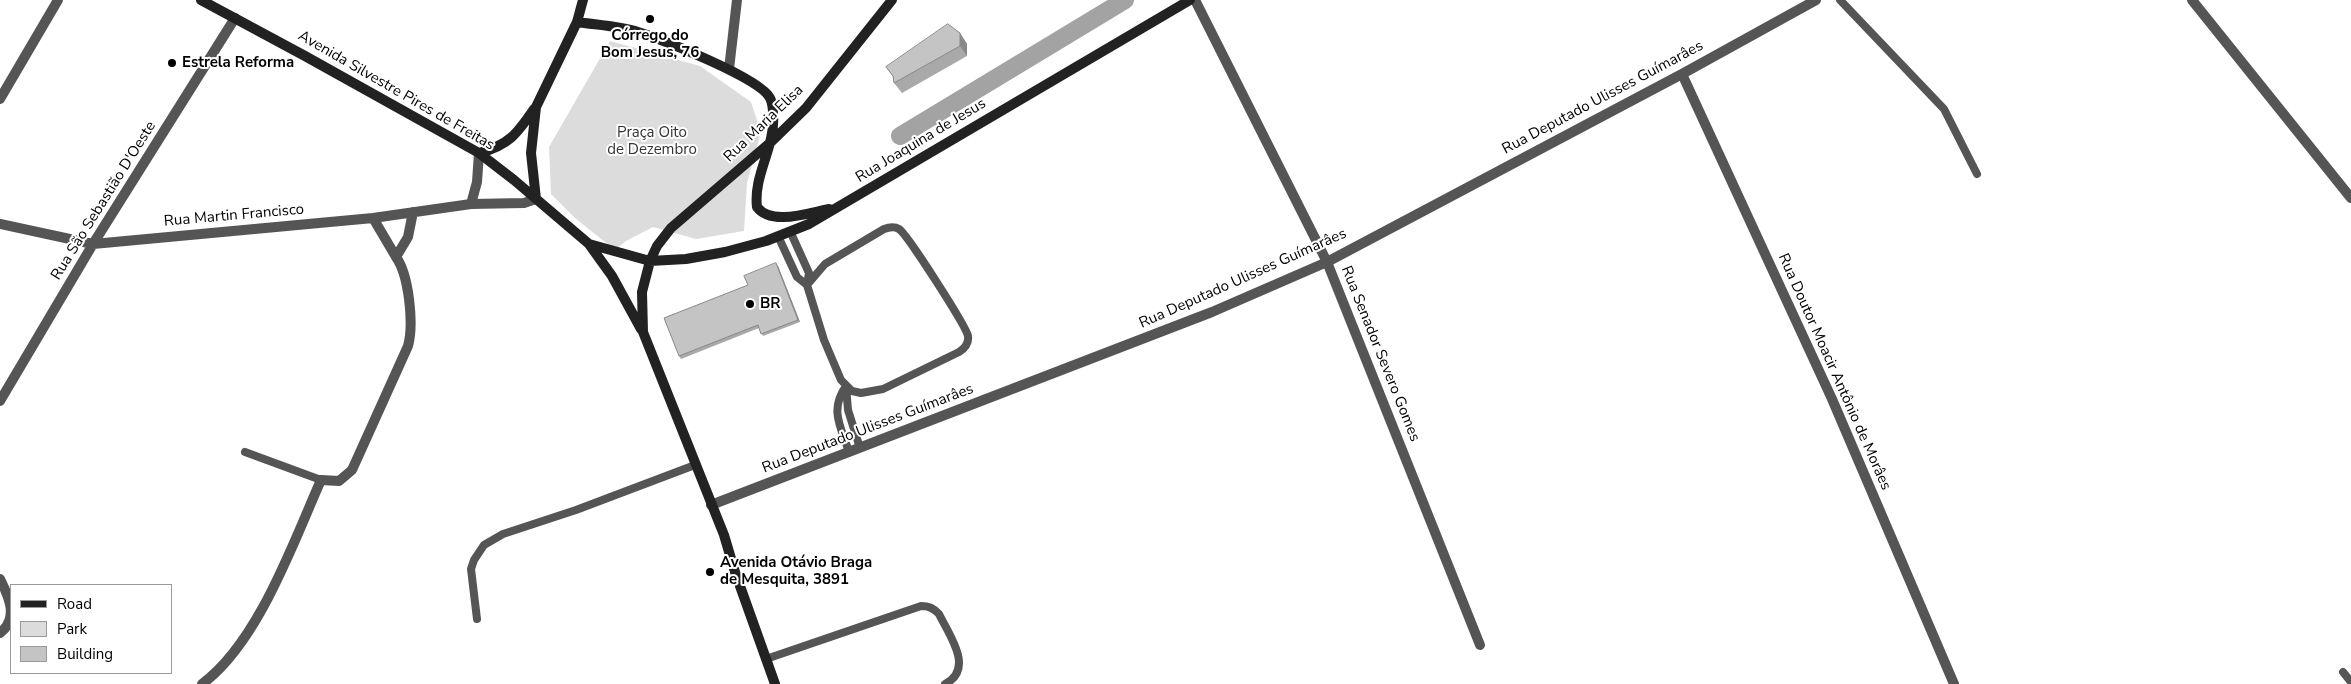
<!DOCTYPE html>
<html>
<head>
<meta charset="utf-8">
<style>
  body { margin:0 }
  #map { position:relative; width:2351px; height:684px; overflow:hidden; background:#fff; font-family:"Nunito Sans",sans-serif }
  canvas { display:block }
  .legend { position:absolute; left:10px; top:584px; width:162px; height:90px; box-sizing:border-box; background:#fff; border:1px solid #999; margin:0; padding:6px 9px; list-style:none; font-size:15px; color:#000 }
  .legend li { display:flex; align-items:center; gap:10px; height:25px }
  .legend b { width:25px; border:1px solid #999 }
</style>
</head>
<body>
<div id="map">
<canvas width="2351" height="684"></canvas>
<ul class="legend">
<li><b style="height:6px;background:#222"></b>Road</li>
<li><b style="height:14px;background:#dcdcdc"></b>Park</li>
<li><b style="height:14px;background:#c4c4c4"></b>Building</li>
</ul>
</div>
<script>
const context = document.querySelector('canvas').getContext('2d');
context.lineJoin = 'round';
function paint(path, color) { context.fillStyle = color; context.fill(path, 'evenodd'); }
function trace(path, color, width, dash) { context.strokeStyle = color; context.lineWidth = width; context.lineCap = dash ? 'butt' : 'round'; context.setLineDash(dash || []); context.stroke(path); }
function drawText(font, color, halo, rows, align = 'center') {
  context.font = font + ' "Nunito Sans",sans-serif'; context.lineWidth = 4; context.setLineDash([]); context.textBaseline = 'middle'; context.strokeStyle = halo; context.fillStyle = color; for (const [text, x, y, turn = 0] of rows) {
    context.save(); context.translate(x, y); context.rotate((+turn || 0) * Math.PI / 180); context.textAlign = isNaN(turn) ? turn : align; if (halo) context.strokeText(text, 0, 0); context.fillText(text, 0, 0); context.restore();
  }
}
paint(new Path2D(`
  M610,41L700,66L751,102L761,132L747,183L744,231L696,239L653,227L626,241L615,250L575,218L551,194L549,147Z`), '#dcdcdc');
trace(new Path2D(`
  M900,136L1125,0`), '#a3a3a3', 18);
trace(new Path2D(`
  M1840,0L1944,109L1977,174
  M790,231L809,273L807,285L824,340L841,380L852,391L861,393L883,389L959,352C965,348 969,343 968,336C966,326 907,234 899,229C894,226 889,227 884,229L825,264L807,285
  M778,236L797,277L807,285
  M846,386C829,410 841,427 849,452
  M846,386L848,410L860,448
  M245,452L321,480
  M477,619L471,569L474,560L484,545L503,534L576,510L695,465
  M766,659L921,606C929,606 933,608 939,614C949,635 975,669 945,684
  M2343,672L2351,682`), '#555', 8);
trace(new Path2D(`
  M1195,0L1327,262L1480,645
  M2192,0L2351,198
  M729,69L737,0
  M1682,74L1832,399L1954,684
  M0,99L58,0
  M471,204L477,182L479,153
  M373,218L396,257
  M0,224L93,244L373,218L471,204L524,203L536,199
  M0,401L93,244L235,18
  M711,505L1212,312L1327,262L1682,74L1816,0
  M0,579C9,597 19,618 0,633
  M202,684C258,643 293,543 321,480L339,481L352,470L408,346C414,324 409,275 396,257L408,237L413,212`), '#555', 10);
trace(new Path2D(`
  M201,0L305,56L479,153L514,180L589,244L612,276L641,329
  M577,22C597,25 619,26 638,32C663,40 760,78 770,98C772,102 773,109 773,114C776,146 753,175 757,207C771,226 808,213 829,209
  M479,153C509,145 517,134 534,109
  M536,199L531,153L536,107L577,22L583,0
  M589,244L650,261L686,259L725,252L766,241L809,224L1190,0
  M775,684L735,572L724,535L643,332L642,292L650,261L657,246L671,228L771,142L806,108L892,0`), '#222', 10);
paint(new Path2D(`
  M960,33L967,44V56L902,93L894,83V78L886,67Z
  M778,266L800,322L763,336L759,328L681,359L679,356Z`), '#a9a9a9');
paint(new Path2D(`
  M960,33L967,44V56L960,46Z
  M776,263L778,266L800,322L798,320Z`), '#898989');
const building = new Path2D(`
  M948,24L960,33V46L894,83L893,76L886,67Z
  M776,263L798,320L761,334L758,325L679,356L664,318L748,285L744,276Z`);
paint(building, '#c4c4c4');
trace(building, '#898989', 1);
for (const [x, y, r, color] of [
  [650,19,5,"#000"],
  [172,63,5,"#000"],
  [750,304,5,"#000"],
  [710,572,5,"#000"]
]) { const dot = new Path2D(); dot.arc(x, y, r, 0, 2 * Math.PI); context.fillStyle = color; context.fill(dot); trace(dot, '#fff', 2); }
drawText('bold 15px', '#000', '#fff', [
  ["Córrego do",650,36,"center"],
  ["Bom Jesus, 76",650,53,"center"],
  ["Estrela Reforma",182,63],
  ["BR",760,304],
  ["Avenida Otávio Braga",720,563],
  ["de Mesquita, 3891",720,580]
], 'left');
drawText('15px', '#000', '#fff', [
  ["Avenida Silvestre Pires de Freitas",396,91,30],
  ["Rua Deputado Ulisses Guímarâes",1603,98,-28],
  ["Rua Maria Elisa",764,124,-44],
  ["Rua Joaquina de Jesus",921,141,-31],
  ["Rua São Sebastião D'Oeste",104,201,-58],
  ["Rua Martin Francisco",234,216,-5],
  ["Rua Deputado Ulisses Guímarâes",1243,279,-24],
  ["Rua Senador Severo Gomes",1380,354,68],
  ["Rua Doutor Moacir Antônio de Morâes",1834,372,66],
  ["Rua Deputado Ulisses Guímarâes",868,429,-21]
]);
drawText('15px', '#333', '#fff', [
  ["Praça Oito",652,133],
  ["de Dezembro",652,150]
]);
</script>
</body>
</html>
